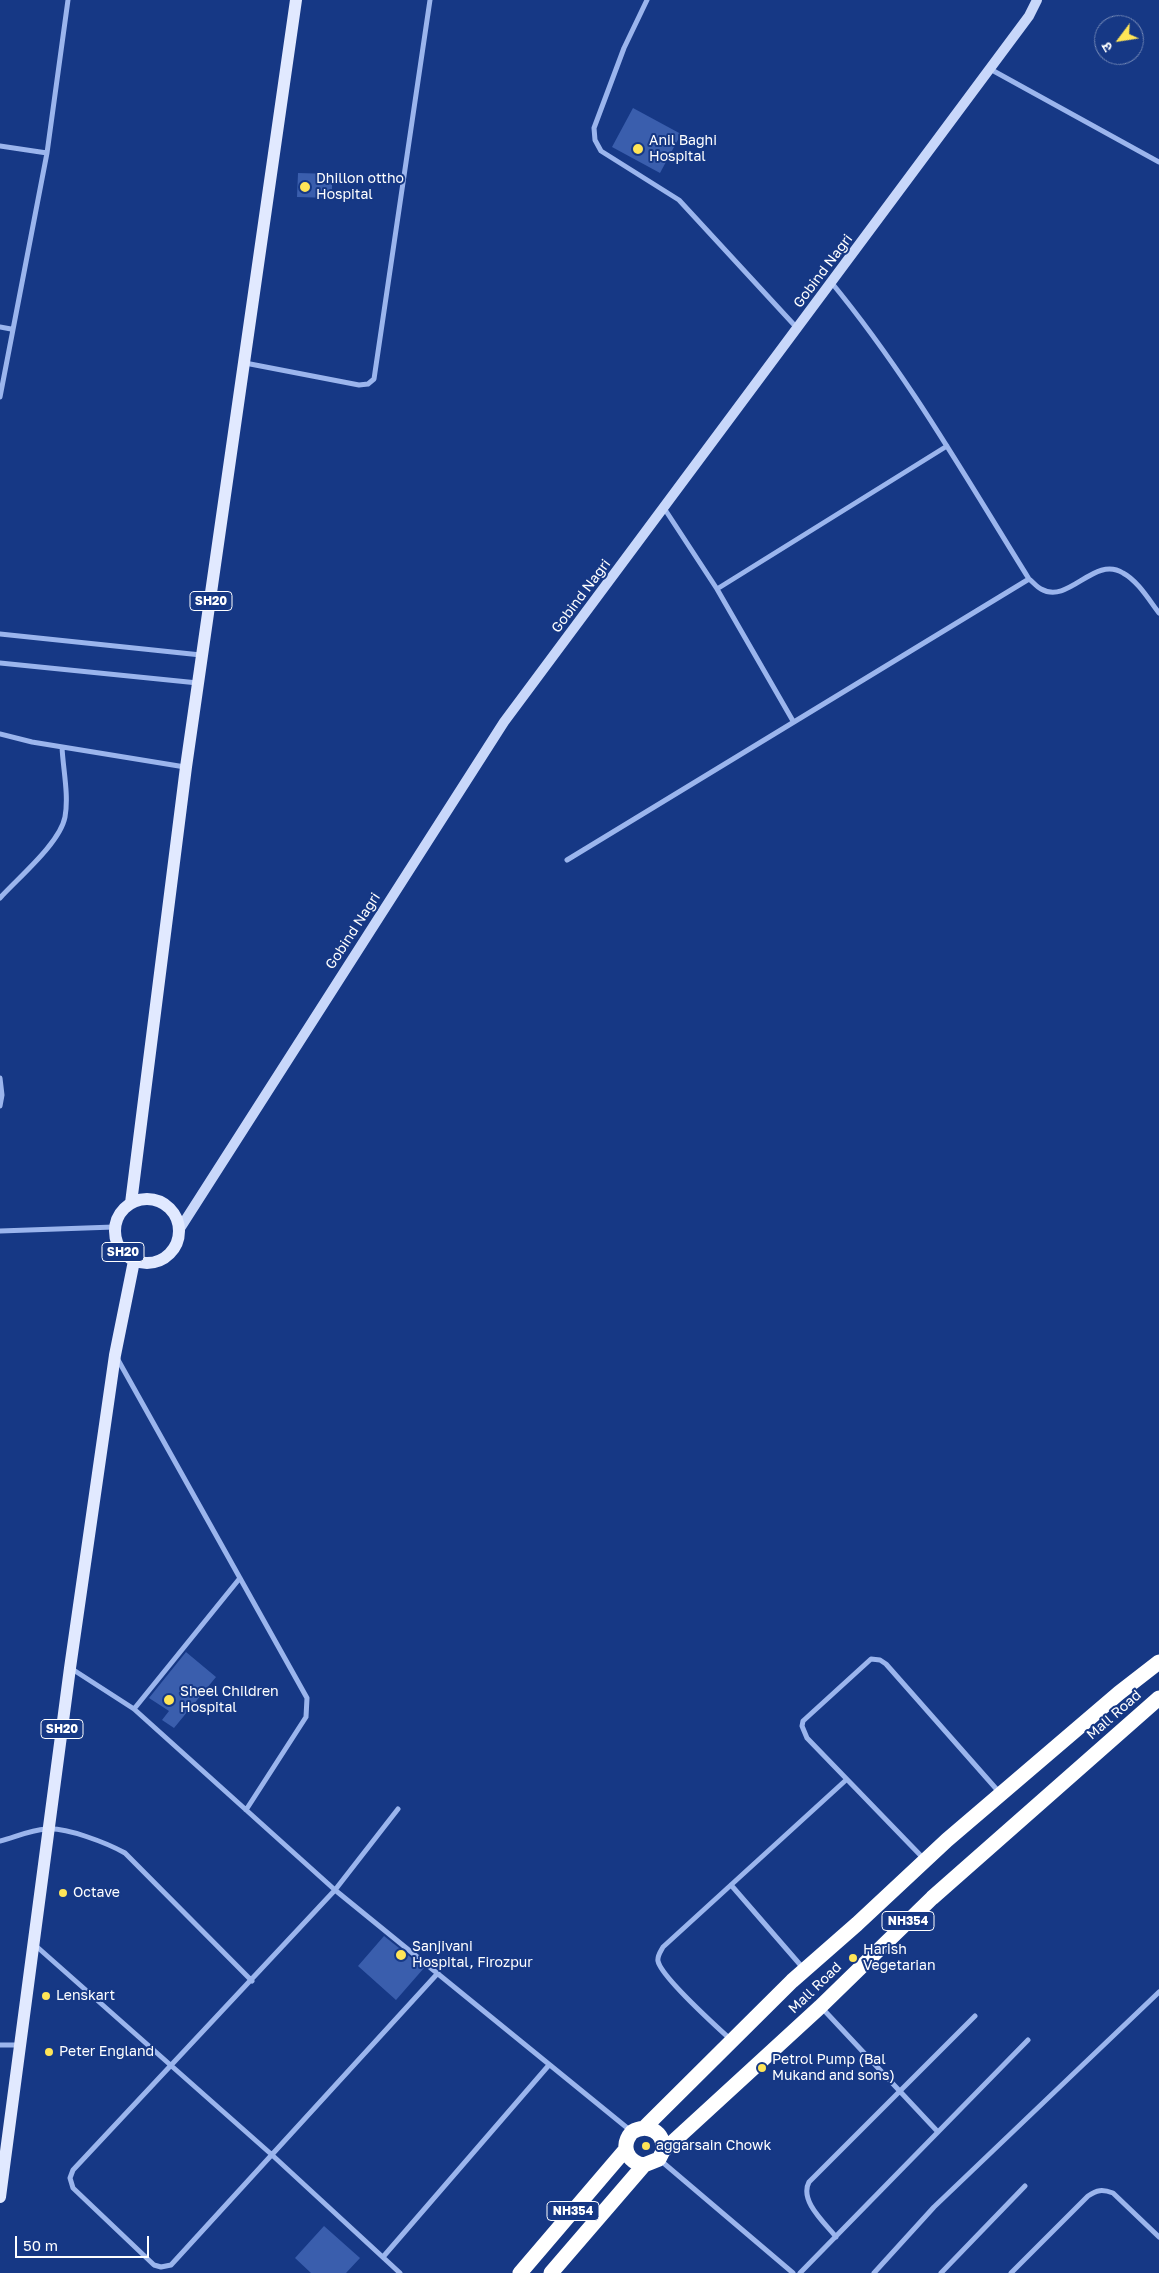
<!DOCTYPE html>
<html>
<head>
<meta charset="utf-8">
<style>
  body { margin:0 }
  #map { position:relative; width:1159px; height:2273px; overflow:hidden; background:#163885; font-family:"Golos Text","Noto Sans Devanagari",sans-serif }
  canvas { display:block }
  .north { position:absolute; left:1094px; top:15px; width:50px; height:50px; box-sizing:border-box; background:#163885; border:1px solid #7388b6; border-radius:50%; rotate:239deg; font-size:14px; font-weight:700; line-height:20px; text-align:center; color:#fff }
  .north::after { content:''; display:block; margin:auto; width:18px; height:22px; background:#ffe557; clip-path:polygon(50% 0,100% 100%,50% 72%,0 100%) }
  .scale { position:absolute; left:15px; top:2236px; width:134px; height:22px; box-sizing:border-box; border:2px solid #fff; border-top:0; padding-left:6px; font-size:15px; line-height:18px; white-space:nowrap; color:#fff; -webkit-text-stroke:4px #163885; paint-order:stroke }
</style>
</head>
<body>
<div id="map">
<canvas width="1159" height="2273"></canvas>
<div class="north">उ</div>
<div class="scale">50 m</div>
</div>
<script>
const context = document.querySelector('canvas').getContext('2d');
context.lineJoin = 'round';
function paint(path, color) { context.fillStyle = color; context.fill(path, 'evenodd'); }
function trace(path, color, width, dash) { context.strokeStyle = color; context.lineWidth = width; context.lineCap = dash ? 'butt' : 'round'; context.setLineDash(dash || []); context.stroke(path); }
function drawText(font, color, halo, rows, align = 'center') {
  context.font = font + ' "Golos Text",sans-serif'; context.lineWidth = 4; context.setLineDash([]); context.textBaseline = 'middle'; context.strokeStyle = halo; context.fillStyle = color; for (const [text, x, y, turn = 0] of rows) {
    context.save(); context.translate(x, y); context.rotate((+turn || 0) * Math.PI / 180); context.textAlign = isNaN(turn) ? turn : align; if (halo) context.strokeText(text, 0, 0); context.fillText(text, 0, 0); context.restore();
  }
}
paint(new Path2D(`
  M633,108L681,134L660,173L612,147Z
  M298,173L332,174V198L297,197Z
  M186,1652L216,1677L174,1728L162,1720L169,1711L149,1698Z
  M384,1936L424,1968L396,2000L358,1966Z
  M324,2226L360,2258L346,2273H311L295,2258Z`), '#3a5ead');
trace(new Path2D(`
  M647,0L624,48L594,128L595,140L601,151L679,200L797,328
  M990,69L1159,162
  M0,146L47,153
  M831,282C907,374 966,478 1029,579C1033,582 1037,587 1041,589C1069,605 1094,555 1123,573C1138,581 1149,600 1159,613
  M0,327L11,329
  M245,363L359,385L368,384L374,379L430,0
  M0,397L47,153L68,0
  M664,508L717,589L793,721
  M717,589L947,446
  M0,634L201,655
  M0,663L198,683
  M0,734L32,742L185,767
  M567,860L1029,579
  M0,898C19,877 60,843 65,817C69,795 63,769 62,747
  M0,1078L2,1095L0,1106
  M0,1231L114,1227
  M117,1358L307,1698L306,1717L246,1810
  M72,1669L134,1709L335,1890L631,2131
  M134,1709L240,1578
  M398,1809L335,1890L73,2170L70,2178L73,2188L154,2265L161,2267L171,2265L438,1973
  M0,1841C15,1837 31,1830 46,1829C66,1827 107,1843 125,1853L252,1981
  M925,1860L807,1738L802,1726L803,1721L871,1659L880,1660L886,1664L999,1792
  M731,1885L803,1968
  M36,1946L271,2154L400,2273
  M822,2008L938,2132
  M730,2039C716,2026 661,1977 658,1961C657,1956 661,1951 663,1947L846,1780
  M0,2045H19
  M660,2160L793,2273
  M836,2237C825,2223 799,2201 809,2182L975,2016
  M383,2257L549,2065
  M800,2273L1028,2040
  M874,2273L934,2207L1159,1992
  M941,2273L1025,2186
  M1011,2273L1088,2196C1097,2190 1102,2189 1113,2193L1159,2237`), '#9bb5ed', 5);
trace(new Path2D(`
  M179,1230L504,722L1029,16L1037,0`), '#c8d7fa', 10);
trace(new Path2D(`
  M115 1231a32 32 0 1 1 64 0a32 32 0 1 1-64 0Z
  M131,1203L186,767L296,0
  M0,2197L70,1668L115,1355L134,1261`), '#e1e9ff', 12);
trace(new Path2D(`
  M645,2127L792,1981L857,1924L947,1840L1119,1693L1159,1662
  M644,2165C627,2162 620,2146 632,2132C647,2123 665,2131 663,2151
  M520,2273L626,2149
  M551,2273L644,2165L659,2159L663,2151L820,2007L932,1898L1159,1698`), '#fff', 15);
for (const [x, y, r, color] of [
  [638,149,6,"#ffe557"],
  [305,187,6,"#ffe557"],
  [169,1700,6,"#ffe557"],
  [63,1893,5,"#ffe557"],
  [401,1955,6,"#ffe557"],
  [853,1958,5,"#ffe557"],
  [46,1996,5,"#ffe557"],
  [49,2052,5,"#ffe557"],
  [762,2068,5,"#ffe557"],
  [646,2146,5,"#ffe557"]
]) { const dot = new Path2D(); dot.arc(x, y, r, 0, 2 * Math.PI); context.fillStyle = color; context.fill(dot); trace(dot, '#163885', 2); }
for (const [x, y, w] of [
  [211,601,42],
  [123,1252,42],
  [62,1729,42],
  [908,1921,52],
  [573,2211,52]
]) { const box = new Path2D(); box.roundRect(x - w / 2, y - 9.5, w, 19, 4); context.fillStyle = '#163885'; context.fill(box); trace(box, '#fff', 1); }
drawText('bold 12px', '#fff', null, [
  ["SH20",211,601],
  ["SH20",123,1252],
  ["SH20",62,1729],
  ["NH354",908,1921],
  ["NH354",573,2211]
]);
drawText('14px', '#fff', '#163885', [
  ["Anil Baghi",649,141],
  ["Hospital",649,157],
  ["Dhillon ottho",316,179],
  ["Hospital",316,195],
  ["Sheel Children",180,1692],
  ["Hospital",180,1708],
  ["Octave",73,1893],
  ["Sanjivani",412,1947],
  ["Hospital, Firozpur",412,1963],
  ["Harish",863,1950],
  ["Vegetarian",863,1966],
  ["Lenskart",56,1996],
  ["Peter England",59,2052],
  ["Petrol Pump (Bal",772,2060],
  ["Mukand and sons)",772,2076],
  ["aggarsain Chowk",656,2146]
], 'left');
drawText('14px', '#fff', '#163885', [
  ["Gobind Nagri",823,271,-53],
  ["Gobind Nagri",581,596,-53],
  ["Gobind Nagri",353,931,-57],
  ["Mall Road",1114,1715,-41],
  ["Mall Road",815,1988,-44]
]);
</script>
</body>
</html>
